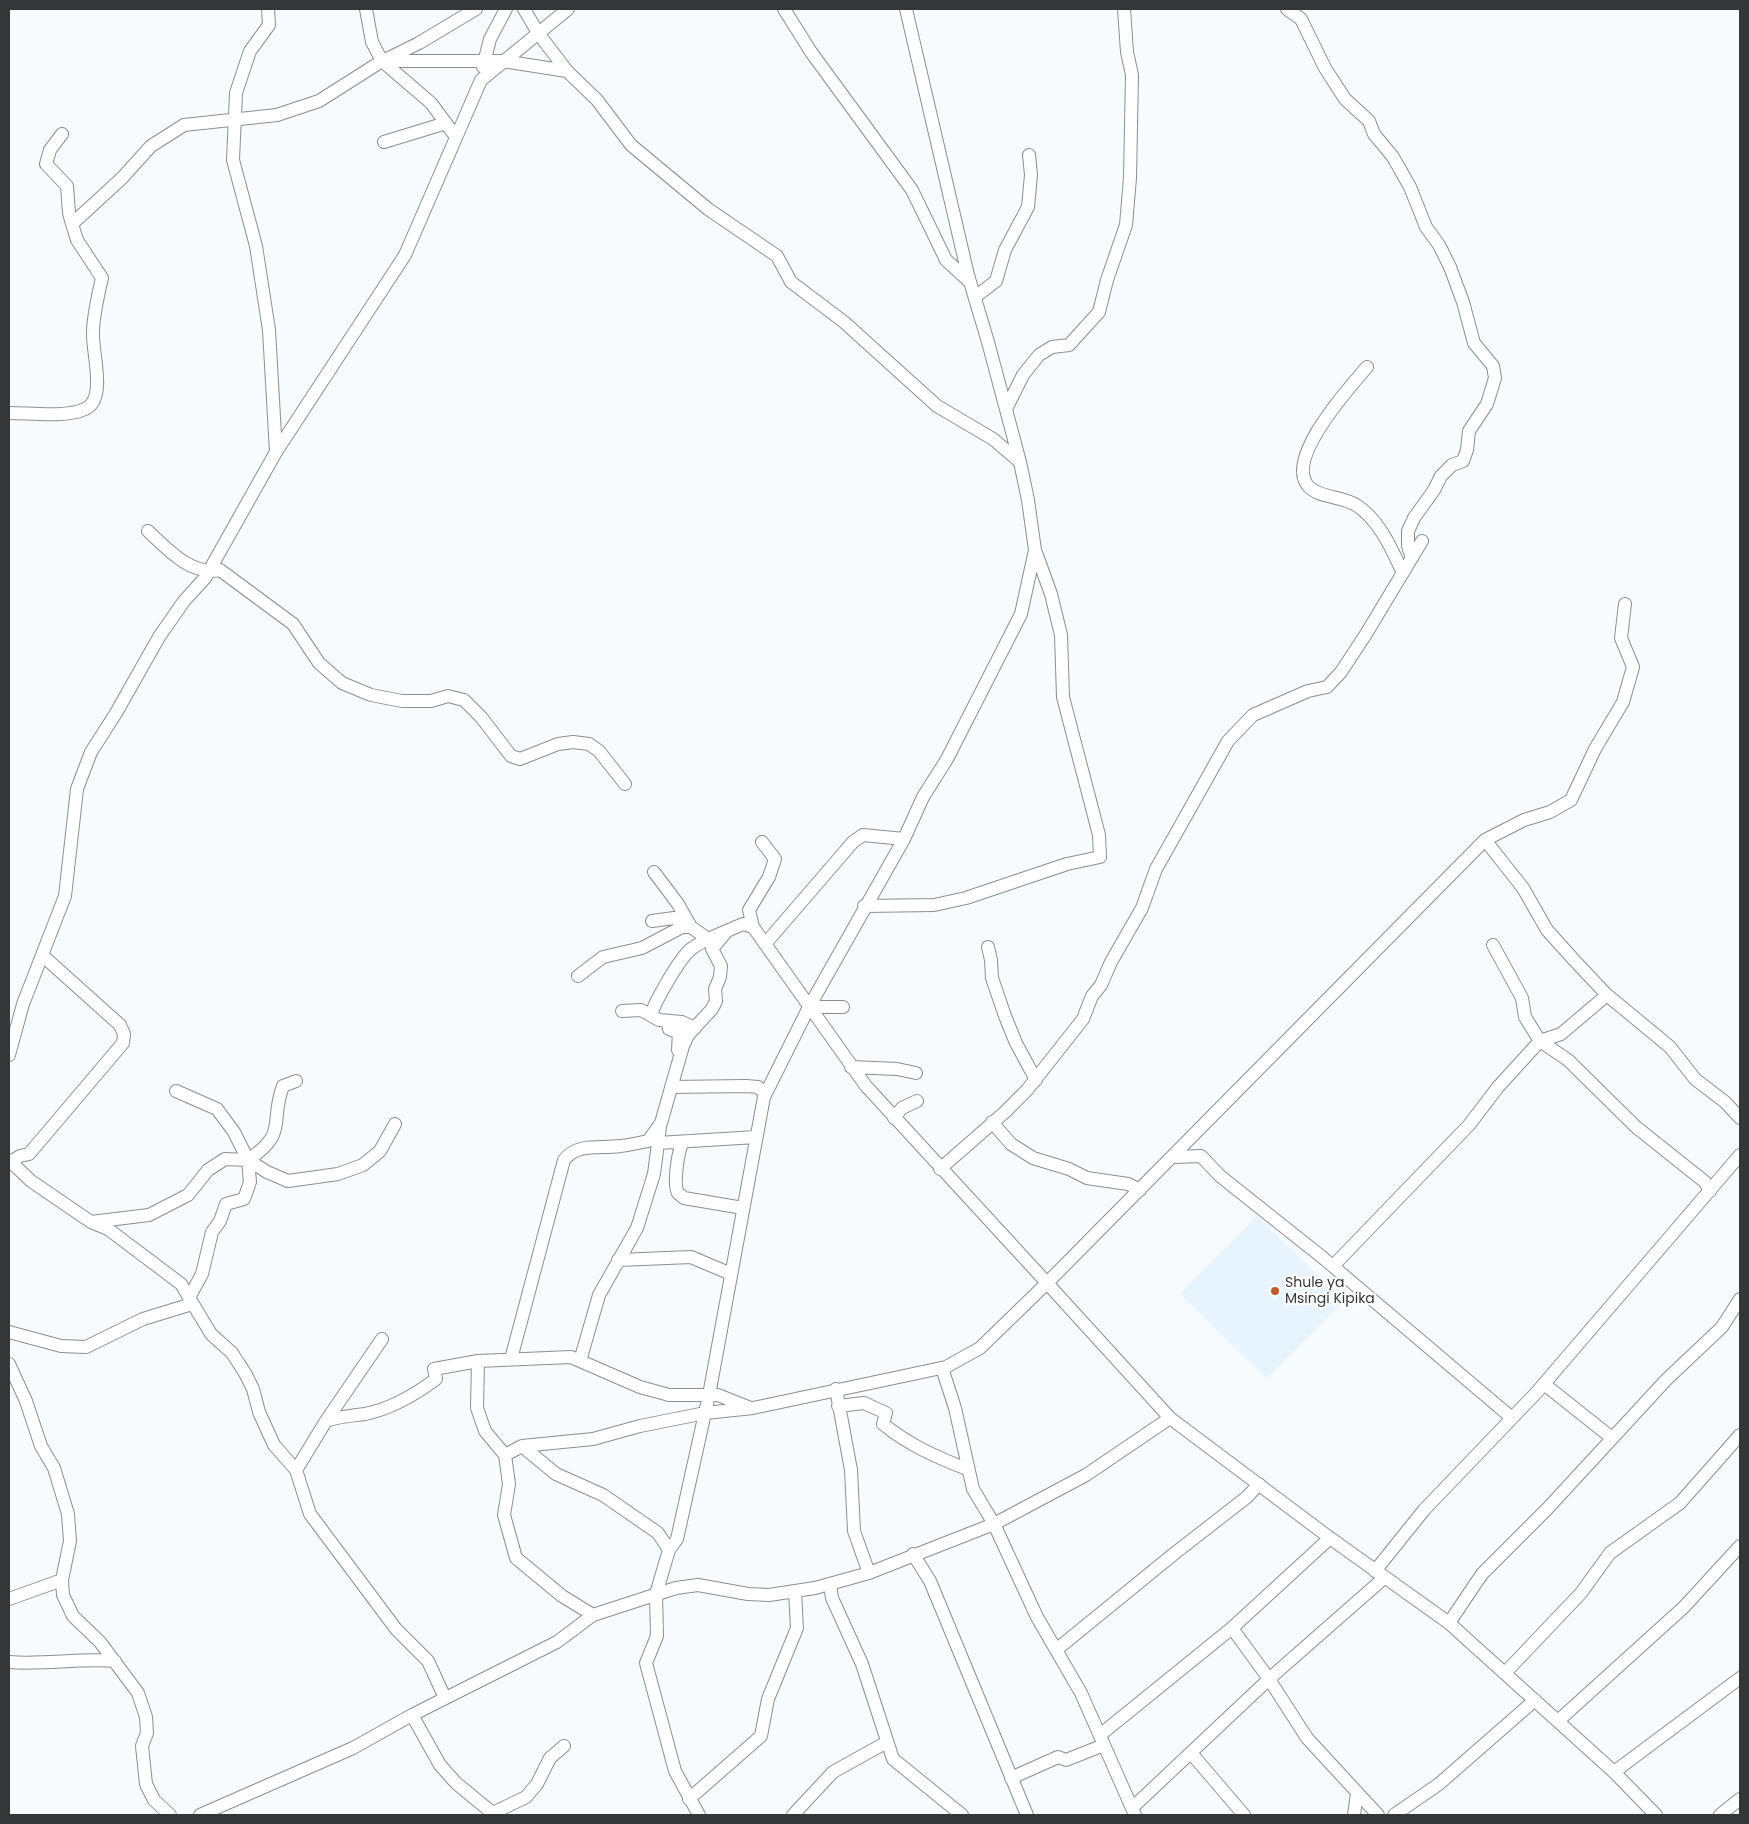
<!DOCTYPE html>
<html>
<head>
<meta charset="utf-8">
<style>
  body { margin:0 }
  #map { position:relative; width:1749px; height:1824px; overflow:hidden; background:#f8fbfe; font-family:Poppins,sans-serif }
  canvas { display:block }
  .frame { position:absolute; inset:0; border:10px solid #343638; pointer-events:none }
</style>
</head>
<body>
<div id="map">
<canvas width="1749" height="1824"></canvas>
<div class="frame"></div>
</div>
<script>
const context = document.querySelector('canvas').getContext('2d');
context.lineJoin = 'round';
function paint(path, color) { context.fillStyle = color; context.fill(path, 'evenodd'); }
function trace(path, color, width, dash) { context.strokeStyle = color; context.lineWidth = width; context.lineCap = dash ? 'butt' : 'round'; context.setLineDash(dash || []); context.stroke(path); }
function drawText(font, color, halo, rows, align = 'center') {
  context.font = font + ' Poppins,sans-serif'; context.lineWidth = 4.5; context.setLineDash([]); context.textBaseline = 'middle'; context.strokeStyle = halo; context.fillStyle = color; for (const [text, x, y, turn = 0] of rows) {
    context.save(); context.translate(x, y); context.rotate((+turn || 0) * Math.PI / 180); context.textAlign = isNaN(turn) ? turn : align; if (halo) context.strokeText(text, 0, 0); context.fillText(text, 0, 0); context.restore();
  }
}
paint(new Path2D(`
  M1257,1216L1344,1301L1267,1379L1180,1294Z`), '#e7f3fd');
const minor = new Path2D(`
  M268,9L269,25L250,51L236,93L233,160L256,246L269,330L276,452
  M366,9L372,42L382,61L431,103L456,137
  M524,9L538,33L567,71L597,100L631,145L708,209L777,256L791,282L844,322L937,406L993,439L1020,462
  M784,9L811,52L912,190L946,260L970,282
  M1287,9L1301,19L1325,68L1345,99L1369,121L1374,134L1393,157L1410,187L1426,227L1439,245L1450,267L1463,302L1474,343L1493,366L1495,378L1487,404L1469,431L1467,450L1463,461L1452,465L1441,476L1434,490L1414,518L1408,531V546L1412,558
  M387,59L419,43L476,9
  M483,67L490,39L506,9
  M62,134L50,150L46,164L67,186L69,213L72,224
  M384,142L446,123
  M975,297L996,281L1005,250L1028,207L1031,175L1029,155
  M1367,367C1349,388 1283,460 1309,487C1320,498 1342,496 1356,505C1379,519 1392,550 1403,573
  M1006,409L1023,375L1039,355L1052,347L1069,345L1099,312L1107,280L1126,225L1130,178L1132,75L1127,52L1124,9
  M9,413C29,413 66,418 85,409C108,399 91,350 93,330C94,312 98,295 102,278L77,240L72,224L122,178L151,146L184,125L277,115L319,101L382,61H503L567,71
  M148,531C167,549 191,576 220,570L293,624L319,663L342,683L371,695L402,701H431L448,696L464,700L481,717L511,756L520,759L558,744L573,742L589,744L599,751L625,784
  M1625,604L1621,638L1633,667L1623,702L1595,749L1571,800L1550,812L1524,820L1485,840L1047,1283L1170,1418L1330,1538L1449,1623L1614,1772L1656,1815
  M1485,840L1523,888L1547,930L1574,960L1607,995L1670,1047L1695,1079L1725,1102L1740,1118
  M654,872L678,904L691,927
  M864,906L934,905L966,898L1067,864L1100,857L1099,835L1063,697L1061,635L1051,594L1035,550
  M652,921L674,918L691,927
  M765,944L853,842L863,835L904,839
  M1493,945L1522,998L1525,1017L1540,1041L1568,1060L1636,1127L1705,1182L1710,1191
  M988,947L991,960L992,978L1005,1016L1016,1043L1036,1080
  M578,976L603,957L642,948L682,927H691L708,939L743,924L753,927
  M809,1007H843
  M622,1011L641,1010L659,1020L682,1022L695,1028
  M651,1015C655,1001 680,958 691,949C696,945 703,942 708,939L712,943
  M668,1022L669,1029L679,1033L678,1050
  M9,1055L23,1004L65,896L77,789L91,752L116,713L159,637L184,601L205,578L276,452L405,255L481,80L568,9
  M851,1067L897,1069L916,1073
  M671,1087L746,1086L758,1087L765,1094
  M176,1091L217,1109L234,1132L248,1160L250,1182L244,1199L226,1204L220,1221L212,1232L202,1274L189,1298
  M894,1118L902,1108L917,1101
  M992,1122L1011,1144L1033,1158L1069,1169L1087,1178L1128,1184L1140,1190
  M683,1142C678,1150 673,1184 678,1193C679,1194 683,1197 684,1198L743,1208
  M658,1143L756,1137
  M1174,1157L1201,1156L1220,1176L1322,1257L1512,1418
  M9,1160L31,1181L91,1222L108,1229L181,1284L211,1334L232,1353L245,1373L253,1389L259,1412L274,1445L296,1470L310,1514L396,1629L428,1661L445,1698
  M248,1160C289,1132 269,1123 283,1086L296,1081
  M9,1163L20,1156L29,1154L123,1043L124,1034L120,1025L42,955
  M940,1169L1005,1112L1027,1090L1083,1019L1092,996L1101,985L1111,962L1142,908L1156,869L1228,741L1253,715L1308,691L1327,687L1341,672L1366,634L1422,541
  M91,1222L149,1215L188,1195L208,1170L225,1159L248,1160L267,1172L288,1181L338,1174L363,1165L380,1151L395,1124
  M618,1260L691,1257L731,1274
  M1333,1266L1469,1125L1498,1087L1540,1041L1561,1034L1607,995
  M9,1332L61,1346L86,1347L143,1319L192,1304
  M511,1359L564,1160C578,1142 601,1149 620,1146C630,1145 639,1143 648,1141L661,1123L683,1046L688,1035L712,1009L716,1001L715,989L720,977L721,966L712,949L727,931
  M478,1361L477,1408L485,1431L505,1455L509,1484L504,1515L516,1558L562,1596L593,1615
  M580,1361L599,1295L637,1228L654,1174L660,1127
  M9,1364L26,1401L41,1446L54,1468L68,1514L70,1541L62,1580L63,1595L73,1616L100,1642L138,1693L146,1717L147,1733L142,1746L146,1784L154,1800L170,1815
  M942,1368L955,1408L973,1489L994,1524L1037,1617L1081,1693L1135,1815
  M1544,1384L1612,1438
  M836,1389L851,1470L854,1531L869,1573
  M838,1406L864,1403L886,1413L883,1424C909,1445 936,1457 967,1469
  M326,1421L382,1339
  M522,1446L556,1474L603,1495L658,1533L669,1550
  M505,1455L522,1446L593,1439L640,1426L705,1413L753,1408L946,1367L980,1348L1047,1283L866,1086L753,927L749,910L769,877L775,859L762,842
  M296,1470L326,1421C341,1416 350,1416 365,1414C390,1409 416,1394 436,1379L434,1369L478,1361L571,1357L640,1387L669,1395H718L748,1407
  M913,1554L930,1581L1027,1815
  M1375,1571L1424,1510L1537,1392L1740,1155
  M830,1584L832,1598L862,1664L893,1759L962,1815
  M9,1599L62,1580
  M1449,1623L1482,1574L1548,1508L1666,1380L1722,1327L1740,1299
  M1232,1628L1269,1679L1307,1738L1378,1815
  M1056,1650L1175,1553L1247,1497L1259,1484
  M9,1662C44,1665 79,1658 115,1661
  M1505,1673L1581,1593L1610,1553L1680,1503L1740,1435
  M412,1715L440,1765L456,1783L495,1815
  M1558,1721L1684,1607L1740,1546
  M1100,1735L1232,1628L1330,1538
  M1191,1753L1244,1815
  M1614,1772L1740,1678
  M1011,1778L1058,1757L1066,1760L1104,1745
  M689,1799L761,1736L768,1699L797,1628L795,1592
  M1132,1808L1269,1679L1384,1578
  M493,1813L526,1797L537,1784L550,1758L564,1746
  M200,1815L353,1748L412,1715L557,1642L593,1615L676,1588L698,1585L748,1594L769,1595L815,1588L869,1573L994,1524L1086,1475L1170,1418
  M699,1815L675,1771L646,1663L657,1636L656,1594L669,1550L677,1539L709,1395L764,1097L809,1007L904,839L923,797L947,759L1021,614L1035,550L1028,500L1020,462L988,342L968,275L906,9
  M793,1815L833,1772L887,1742
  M1354,1815L1357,1793
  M1394,1815L1439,1784L1535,1700
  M1720,1815L1740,1799`);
trace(minor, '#8a8f93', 14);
trace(minor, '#fff', 12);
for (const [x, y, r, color] of [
  [1275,1291,5,"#c05a2c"]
]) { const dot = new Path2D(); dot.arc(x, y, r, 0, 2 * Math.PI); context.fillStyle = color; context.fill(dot); trace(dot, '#fff', 2); }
drawText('14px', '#343638', '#fff', [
  ["Shule ya",1285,1283],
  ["Msingi Kipika",1285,1299]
], 'left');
</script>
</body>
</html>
